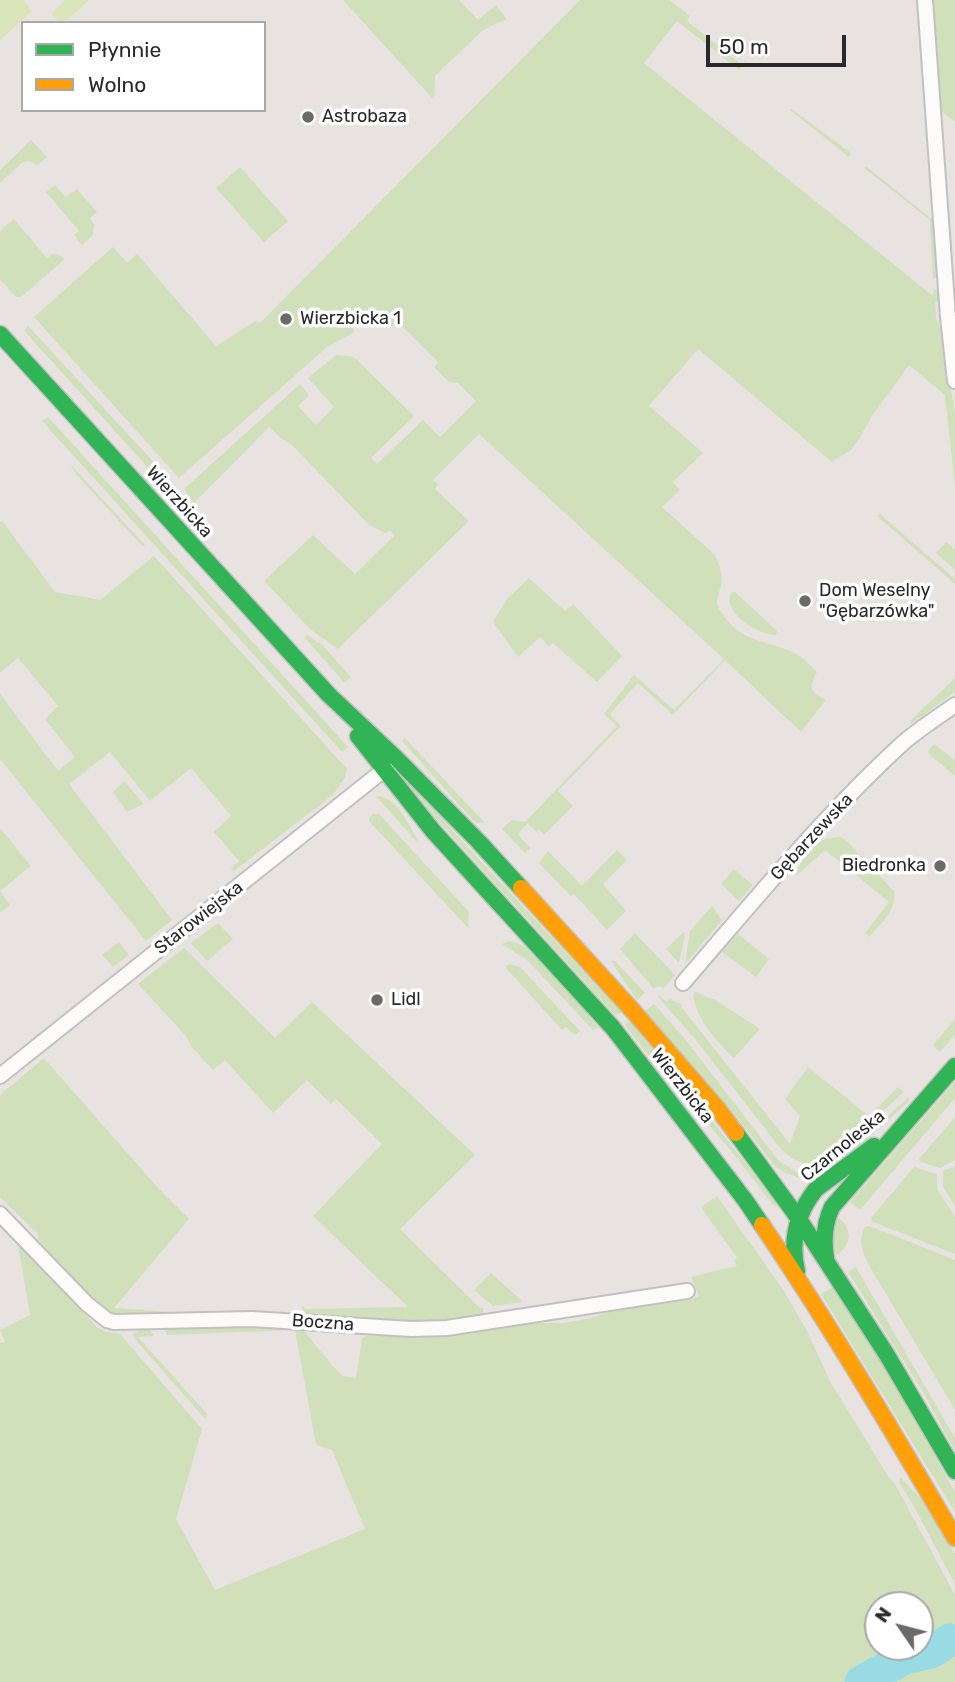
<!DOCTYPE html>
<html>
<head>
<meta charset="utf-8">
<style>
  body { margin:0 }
  #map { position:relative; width:955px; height:1682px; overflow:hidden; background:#e8e3e0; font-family:Rubik,sans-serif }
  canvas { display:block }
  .legend { position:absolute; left:21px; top:21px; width:245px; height:91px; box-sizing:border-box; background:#fff; border:2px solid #a9a9a9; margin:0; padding:9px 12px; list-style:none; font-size:21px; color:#292929 }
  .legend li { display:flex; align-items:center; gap:14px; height:35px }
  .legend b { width:35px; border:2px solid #a9a9a9 }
  .north { position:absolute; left:864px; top:1591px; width:70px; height:70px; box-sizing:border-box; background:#fff; border:2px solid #a9a9a9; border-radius:50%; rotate:305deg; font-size:19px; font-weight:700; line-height:28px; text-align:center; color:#292929 }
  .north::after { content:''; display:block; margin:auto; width:24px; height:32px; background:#6c6a69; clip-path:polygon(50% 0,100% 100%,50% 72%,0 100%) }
  .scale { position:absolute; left:706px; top:35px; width:140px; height:32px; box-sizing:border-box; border:4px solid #292929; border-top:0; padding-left:9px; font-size:21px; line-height:24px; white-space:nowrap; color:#292929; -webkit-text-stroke:5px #fff; paint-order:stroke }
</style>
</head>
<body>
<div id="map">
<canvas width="955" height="1682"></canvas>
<ul class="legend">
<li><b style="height:9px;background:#30b455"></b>Płynnie</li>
<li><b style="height:9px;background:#ff9f0a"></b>Wolno</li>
</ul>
<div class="north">N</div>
<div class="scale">50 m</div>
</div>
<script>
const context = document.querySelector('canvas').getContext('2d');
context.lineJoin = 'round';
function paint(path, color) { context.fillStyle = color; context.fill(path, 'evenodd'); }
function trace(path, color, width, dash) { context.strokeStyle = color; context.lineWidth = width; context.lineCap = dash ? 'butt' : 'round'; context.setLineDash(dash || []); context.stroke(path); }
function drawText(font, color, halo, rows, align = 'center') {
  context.font = font + ' Rubik,sans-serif'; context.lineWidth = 7; context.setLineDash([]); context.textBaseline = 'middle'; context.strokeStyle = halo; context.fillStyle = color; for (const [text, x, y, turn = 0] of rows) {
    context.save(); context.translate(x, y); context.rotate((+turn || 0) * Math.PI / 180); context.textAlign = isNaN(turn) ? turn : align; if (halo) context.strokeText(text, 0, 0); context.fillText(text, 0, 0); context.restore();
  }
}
paint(new Path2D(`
  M343,0H459L478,20L496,5L507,19L483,30L435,76L434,100Z
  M580,0H670L690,16L687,21L742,65L739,70L677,21L644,63L933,296L934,289L939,291L938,300L935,302L936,318L941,330L955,413V487L945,395L909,365L872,416L859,439L851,450L832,462L698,349L649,406L703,453L673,482L680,490L662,507L714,554C720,565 723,573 721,585C720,592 715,600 718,607C719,610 722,613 724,616C743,644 771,640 796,654C804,658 810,666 817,672C808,688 810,692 826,700L801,732L725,660L673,715L638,683L610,714L621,726L558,791L573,806L544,835L539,829L536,832L528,823L518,834L530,848L525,853L502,829L512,820L525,822L617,726L604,714L634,675L674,710L724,659L479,434L433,480L438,484L435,489L469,521L338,649L311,630L264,581L313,535L355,574L395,535L390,531L385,533L369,525L292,445L281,438L269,427L194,503L184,489L300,384L309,395L298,406L316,425L334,407L308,378L336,355L350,356L356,359L414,416L371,458L377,464L423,420L440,437L476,401L458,383L449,382L434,367L438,362L403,327L380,324L371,318L352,322L354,332L326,348L179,478L34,317L113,247L127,263L137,254L216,346L256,321L260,323Z
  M932,0H955V122L941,111Z
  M792,109L851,153L849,157L790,110Z
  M31,140L47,157L38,165L28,161L22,163L0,183V170Z
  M240,167L288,221L264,242L216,188Z
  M867,167L933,220L938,278H933L930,220L864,168Z
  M55,185L65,197L77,189L97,212L90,218L94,224L93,235L82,245L74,235L79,231L46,192Z
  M14,219L47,258L53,254H58L65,259L21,297H16L0,279V231Z
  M28,325L32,330L171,481L162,480L153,473L27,334L25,330Z
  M48,417L348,747L342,752L42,421Z
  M70,464L145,545L142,546L76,474Z
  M880,514L955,579V584L877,516Z
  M2,521L55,592L100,600L154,556L347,769L345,777L333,795L234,871L231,868L239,861L214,832L231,816L191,768L150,801L110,752L69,784L172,920L146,941L0,759V694L58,771L75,757L45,719L58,706L18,658L0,673V522Z
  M946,542L955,550V570L936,553Z
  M529,578L565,611L573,604L622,656L597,682L553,643L549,646L540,637L518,657L493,622L506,600Z
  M732,592H735L777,631L776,635C760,636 720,612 732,592Z
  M307,635L323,646L351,677L344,682L304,637Z
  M955,678V692L911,724L910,721Z
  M404,737L485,823H477L471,818L402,741Z
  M934,744L955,760V776L927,752Z
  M124,781L144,804L127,812L113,792Z
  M412,787L621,1012L616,1016L411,791Z
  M376,796C397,796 408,824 418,840L416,841Z
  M373,814H379L469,912L468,928L369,821V818Z
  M0,828L31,866L0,891L10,905L1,912L0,911Z
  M840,837L847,841L894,891C897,911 881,923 869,937L865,933L889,902L825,850L796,876C796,866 813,845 823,840C827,838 835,838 840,837Z
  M617,850L627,860L603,884L626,911L607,930L574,894L571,896L539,863L548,851L582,886Z
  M734,869L753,885L739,901L721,884Z
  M712,906L722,920L685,964L690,931Z
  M218,923L233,939L207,961L191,943Z
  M684,932L685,935L679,963L666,949Z
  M635,933L675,975L664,988L657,986L654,989L620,949Z
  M738,934L769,959L756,977L722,952Z
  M509,941L517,943L525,947L583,1008L598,1028L593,1030L527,960L502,944Z
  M119,942L129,955L113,967L102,955Z
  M184,948L275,1038L312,1002L475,1155L400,1229L480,1308H483L484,1318C424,1328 366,1321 306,1314L300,1305L306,1309L408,1307L313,1216L382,1144L336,1099L331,1104L307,1080L273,1113L225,1060L213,1070L191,1046L186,1036L138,984Z
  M611,961H615L645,993L637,1000Z
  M510,964L520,967L580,1031L575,1035L566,1027L562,1030L505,967Z
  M695,992L715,1000L760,1029L734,1058C716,1041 697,1020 693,995Z
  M658,994L666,1002L670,999L682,1005V1008L790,1144L800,1116L785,1099L808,1067L869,1116L898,1087L904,1092L873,1120L817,1165C804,1165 790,1159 781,1149L695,1039L658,997Z
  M654,1004L685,1039L778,1160L802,1176L801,1178L785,1173L775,1166L738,1119L645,1011Z
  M955,1019V1035L940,1052L933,1045Z
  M629,1021L685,1086L778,1205L776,1206L772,1204L729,1148L659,1069L625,1025Z
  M44,1058L158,1188L189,1219L114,1308L174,1312C159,1313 126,1317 113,1314C91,1308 54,1258 38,1239V1234L0,1197V1095Z
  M955,1082V1098L860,1210L850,1202Z
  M909,1097V1101C883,1125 857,1151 826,1169Z
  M955,1117V1160L940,1168L921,1162L919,1159Z
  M955,1166V1206L943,1187V1171Z
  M914,1167L937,1174V1189L955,1217V1254L873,1222L871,1218Z
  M717,1196L784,1291L806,1329L831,1383L888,1476L895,1484L955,1595V1682H0V1343L5,1342L0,1330L30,1315L18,1245L97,1327L106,1332L120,1334L202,1429L176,1519L215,1590L365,1529L332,1450L316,1445L295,1330L167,1335L164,1329L204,1324L293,1326L304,1331L332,1365L343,1376L356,1378L362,1339L366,1336H402L460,1332L517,1323H564L592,1318L609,1312L689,1300L699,1296L691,1277L737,1266L734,1261L737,1258L701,1207ZM878,1605H920V1647H878Z
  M839,1218C853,1230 852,1244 837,1255C831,1243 833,1229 839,1218Z
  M870,1226L955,1260V1410L870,1267C863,1253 857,1241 865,1227Z
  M856,1267L955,1438V1451L923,1392L848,1272Z
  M491,1273L523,1302L493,1306L474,1290Z
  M833,1287L889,1375L955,1492V1512L821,1294Z
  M139,1330H150L154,1336L138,1337L207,1414L205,1419L134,1338L133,1334Z
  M900,1477L921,1499L955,1554V1584L912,1503L899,1482Z`), '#d0e0bb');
paint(new Path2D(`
  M0,0H23L32,11L0,40Z
  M65,0H89L64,23H60L51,13Z`), '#dae4b8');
trace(new Path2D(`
  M861,1682L905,1658L931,1652L950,1640`), '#98dbe5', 33);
const street = new Path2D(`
  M925,0L948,317L955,381
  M683,983C754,901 823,816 903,743C919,729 938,717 955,705
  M0,1076L390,765
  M0,1214L87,1304L107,1320L114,1322L252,1319L411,1329L447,1328L687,1291`);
const fast = new Path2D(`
  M0,334L329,695L397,759L479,842L521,888
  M358,736L433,831L613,1028L745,1200L762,1225
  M736,1133L799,1219L887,1355L955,1471
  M826,1257C823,1239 824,1224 832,1207L955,1066
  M797,1271C790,1241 797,1213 816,1189L874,1146`);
const slow = new Path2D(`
  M521,888L633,1011L717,1108L736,1133
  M762,1225C831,1327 893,1432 955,1538`);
trace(street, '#c2c1c1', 18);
trace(fast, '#c2c1c1', 19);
trace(slow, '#c2c1c1', 19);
trace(street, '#fcfbfa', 14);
trace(fast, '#30b455', 16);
trace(slow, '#ff9f0a', 16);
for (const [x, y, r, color] of [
  [308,117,7,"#6c6a69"],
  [286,319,7,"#6c6a69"],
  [805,601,7,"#6c6a69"],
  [940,866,7,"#6c6a69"],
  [377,1000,7,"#6c6a69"]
]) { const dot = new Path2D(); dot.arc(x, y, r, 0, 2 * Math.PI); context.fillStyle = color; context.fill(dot); trace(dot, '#fff', 2.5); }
drawText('18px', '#292929', '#fff', [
  ["Astrobaza",322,117],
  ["Wierzbicka 1",300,319],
  ["Dom Weselny",819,591],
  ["\"Gębarzówka\"",819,612],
  ["Biedronka",926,866,"right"],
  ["Lidl",391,1000]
], 'left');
drawText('18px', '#292929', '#fff', [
  ["Wierzbicka",179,502,48],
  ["Gębarzewska",812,837,-47],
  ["Starowiejska",199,918,-38],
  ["Wierzbicka",682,1086,52],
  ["Czarnoleska",843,1146,-39],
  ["Boczna",323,1323,4]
]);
</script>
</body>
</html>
